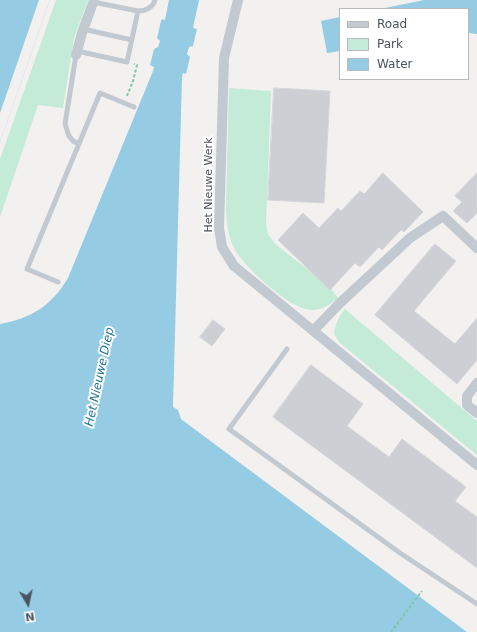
<!DOCTYPE html>
<html>
<head>
<meta charset="utf-8">
<style>
  body { margin:0 }
  #map { position:relative; width:477px; height:632px; overflow:hidden; background:#f2f1f0; font-family:"DejaVu Sans",sans-serif }
  canvas { display:block }
  .legend { position:absolute; left:339px; top:8px; width:130px; height:72px; box-sizing:border-box; background:#fff; border:1px solid #b7babe; margin:0; padding:5px 7px; list-style:none; font-size:12px; color:#4a525c }
  .legend li { display:flex; align-items:center; gap:8px; height:20px }
  .legend b { width:20px; border:1px solid #b7babe }
  .north { position:absolute; left:8px; top:584px; width:40px; height:40px; -webkit-text-stroke:3px #fff; paint-order:stroke; rotate:171deg; font-size:11px; font-weight:700; line-height:16px; text-align:center; color:#4a525c }
  .north::after { content:''; display:block; margin:auto; width:14px; height:18px; background:#4a525c; clip-path:polygon(50% 0,100% 100%,50% 72%,0 100%) }
</style>
</head>
<body>
<div id="map">
<canvas width="477" height="632"></canvas>
<ul class="legend">
<li><b style="height:5px;background:#c2c9d0"></b>Road</li>
<li><b style="height:11px;background:#c4ebd7"></b>Park</li>
<li><b style="height:11px;background:#96cce3"></b>Water</li>
</ul>
<div class="north">N</div>
</div>
<script>
const context = document.querySelector('canvas').getContext('2d');
context.lineJoin = 'round';
function paint(path, color) { context.fillStyle = color; context.fill(path, 'evenodd'); }
function trace(path, color, width, dash) { context.strokeStyle = color; context.lineWidth = width; context.lineCap = dash ? 'butt' : 'round'; context.setLineDash(dash || []); context.stroke(path); }
function drawText(font, color, halo, rows, align = 'center') {
  context.font = font + ' "DejaVu Sans",sans-serif'; context.lineWidth = 4; context.setLineDash([]); context.textBaseline = 'middle'; context.strokeStyle = halo; context.fillStyle = color; for (const [text, x, y, turn = 0] of rows) {
    context.save(); context.translate(x, y); context.rotate((+turn || 0) * Math.PI / 180); context.textAlign = isNaN(turn) ? turn : align; if (halo) context.strokeText(text, 0, 0); context.fillText(text, 0, 0); context.restore();
  }
}
paint(new Path2D(`
  M56,0H88L74,38L63,108L38,105L0,217V159Z
  M229,88L271,91L266,224L268,234L275,244L329,286L338,298C331,304 321,311 311,310C290,309 246,269 235,250C228,237 226,221 226,206Z
  M345,309L477,421V455L340,343L334,334C335,324 339,316 345,309Z`), '#c4ebd7');
paint(new Path2D(`
  M0,0H50L0,142Z
  M169,0H199L193,28L197,29L193,46L189,47L187,54L190,57L186,74L183,73L182,77L173,407L178,410L181,419L467,632H0V324C32,318 51,306 68,278L153,71L154,67L150,65L154,49L158,47L160,41L157,38L161,21L162,19L165,20Z
  M424,0H477V34L468,33V9H380Z
  M340,17V51L327,53L321,21Z`), '#96cce3');
paint(new Path2D(`
  M39,0H50L0,142V113Z`), '#f2f1f0');
const building = new Path2D(`
  M274,88L330,91L324,203L268,200Z
  M383,173L423,212L404,232L401,230L382,250L379,247L360,267L355,263L330,290L278,240L303,213L319,228L338,208L341,211L360,191L364,194Z
  M477,173V213L467,223L453,211L462,202L455,196Z
  M435,244L456,261L414,311L455,344L477,318V360L457,384L375,315Z
  M213,320L225,329L212,346L200,337Z
  M311,365L363,404L347,426L389,457L402,439L466,487L455,501L477,517V568L273,417Z`);
paint(building, '#cecfd4');
trace(building, '#d5d6db', 1);
trace(new Path2D(`
  M127,96L133,81L137,65L134,64
  M391,632L422,591`), '#7fc6aa', 2, [3, 2]);
trace(new Path2D(`
  M93,2L138,11C145,11 153,8 155,0
  M83,29L132,40
  M77,51L127,62L138,11
  M76,55L65,124L69,136L73,141L79,144
  M58,282L27,269L100,93L134,107
  M287,349L229,429L400,553L477,604`), '#c2c9d0', 5);
trace(new Path2D(`
  M238,0L224,58L219,228L222,247L234,266L477,465
  M76,55L82,33L94,0
  M313,331L340,303L410,238L443,216L477,248
  M477,383L467,396V405L477,413`), '#c2c9d0', 10);
drawText('11px', '#4a525c', '#fff', [
  ["Het Nieuwe Werk",209,185,-90]
]);
drawText('italic 12px', '#1c759d', '#fff', [
  ["Het Nieuwe Diep",100,377,-78]
]);
</script>
</body>
</html>
